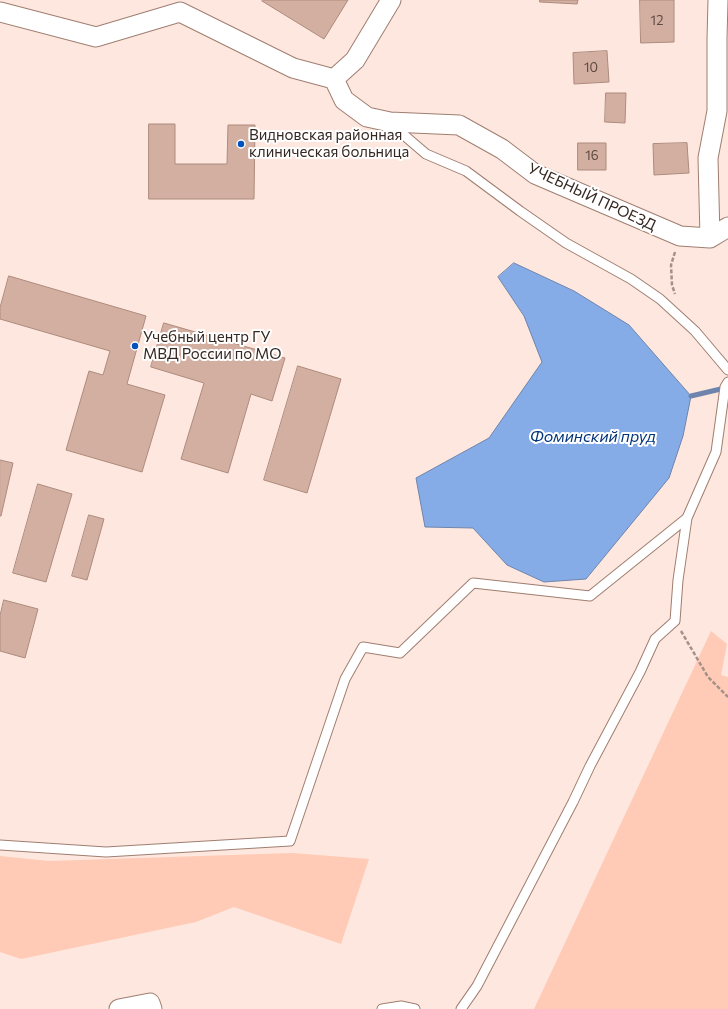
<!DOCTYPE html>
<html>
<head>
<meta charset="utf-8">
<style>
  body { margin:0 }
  canvas { display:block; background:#fde7de }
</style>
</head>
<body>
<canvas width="728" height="1009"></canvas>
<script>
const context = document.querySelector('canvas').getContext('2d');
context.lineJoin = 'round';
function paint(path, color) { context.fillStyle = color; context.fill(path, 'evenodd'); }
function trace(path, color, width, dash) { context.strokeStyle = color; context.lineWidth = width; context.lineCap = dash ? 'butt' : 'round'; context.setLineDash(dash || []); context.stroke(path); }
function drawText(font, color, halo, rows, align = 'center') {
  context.font = font + ' Commissioner,sans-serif'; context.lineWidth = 4; context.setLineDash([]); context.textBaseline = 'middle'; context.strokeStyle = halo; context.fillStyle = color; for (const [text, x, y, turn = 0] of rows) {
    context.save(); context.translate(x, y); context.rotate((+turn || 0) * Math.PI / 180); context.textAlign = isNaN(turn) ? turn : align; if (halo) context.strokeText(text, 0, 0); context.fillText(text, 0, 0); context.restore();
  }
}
paint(new Path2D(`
  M711,631L727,644L721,675L728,677V1009H534Z
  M292,853L369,859L341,944L234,907L196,922L21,959L0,952V856L49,861Z`), '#ffcbb6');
const water = new Path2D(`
  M514,263L574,291L629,325L691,396L683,436L669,478L586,579L544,582L507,565L473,528L425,527L416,478L489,438L542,362L524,316L498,277Z`);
paint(water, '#86ace7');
trace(water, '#6e84ac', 1);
trace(new Path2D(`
  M691,396L725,388`), '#6e84ac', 5);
const building = new Path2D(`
  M263,0H348L324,39L262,1Z
  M540,0H578L577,4L540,2Z
  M640,0H674V42L641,43Z
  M607,51L609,82L574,84L573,53Z
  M606,93H626L625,123L605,122Z
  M149,124H175V164H227L228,125H255L254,199H149Z
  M578,143H606V170H578Z
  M687,143L689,173L654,175L653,144Z
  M9,276L146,316L127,384L165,395L142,472L66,450L89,371L103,375L110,351L0,319V308Z
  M164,323L285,358L272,401L251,394L228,473L181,459L204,383L151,367Z
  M298,366L341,379L307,493L264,480Z
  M0,460L13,463L1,516H0Z
  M38,484L72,494L46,582L13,573Z
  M89,515L104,519L87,580L72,576Z
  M4,600L38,609L25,658L0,651V616Z`);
paint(building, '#d3afa1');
trace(building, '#ad8b7d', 1);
const service = new Path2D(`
  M392,124L398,130L426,154L466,171L520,211L566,243L631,279L660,299L695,331L728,370
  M0,845L106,852L290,841L345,679L363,647L400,653L473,583L590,596L687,518
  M382,1009L401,1006L415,1009
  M461,1009L477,986L573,802L590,766L640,672L655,639L675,621L678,580L687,518L716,452L725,387L728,382`);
const minor = new Path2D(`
  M0,12L96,37L180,12L293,68L334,79L344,100L367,117L390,122L459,125L502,149L535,174L680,236L710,238L728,227
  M334,79L355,60L391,0
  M710,238L708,158L717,111V39L718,0
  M119,1009L150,1003L152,1009`);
trace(service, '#a07e71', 11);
trace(minor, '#a07e71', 21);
trace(new Path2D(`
  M675,252L671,265L672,285L675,294
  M681,631L708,677L728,697`), '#a4928a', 2.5, [4, 2]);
trace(service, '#fff', 9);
trace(minor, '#fff', 19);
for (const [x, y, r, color] of [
  [241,144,4,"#0052bc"],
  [135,346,4,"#0052bc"]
]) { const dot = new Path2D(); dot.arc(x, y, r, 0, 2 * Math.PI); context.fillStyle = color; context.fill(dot); trace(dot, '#fff', 1.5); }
drawText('13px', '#5c4941', null, [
  ["12",657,21],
  ["10",591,68],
  ["16",592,156]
]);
drawText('15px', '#352721', '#fff', [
  ["Видновская районная",249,135],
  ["клиническая больница",249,152],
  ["Учебный центр ГУ",143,337],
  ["МВД России по МО",143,354]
], 'left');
drawText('15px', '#352721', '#fff', [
  ["УЧЕБНЫЙ ПРОЕЗД",592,197,25]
]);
drawText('italic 16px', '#043578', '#fff', [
  ["Фоминский пруд",593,437]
]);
</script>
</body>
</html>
